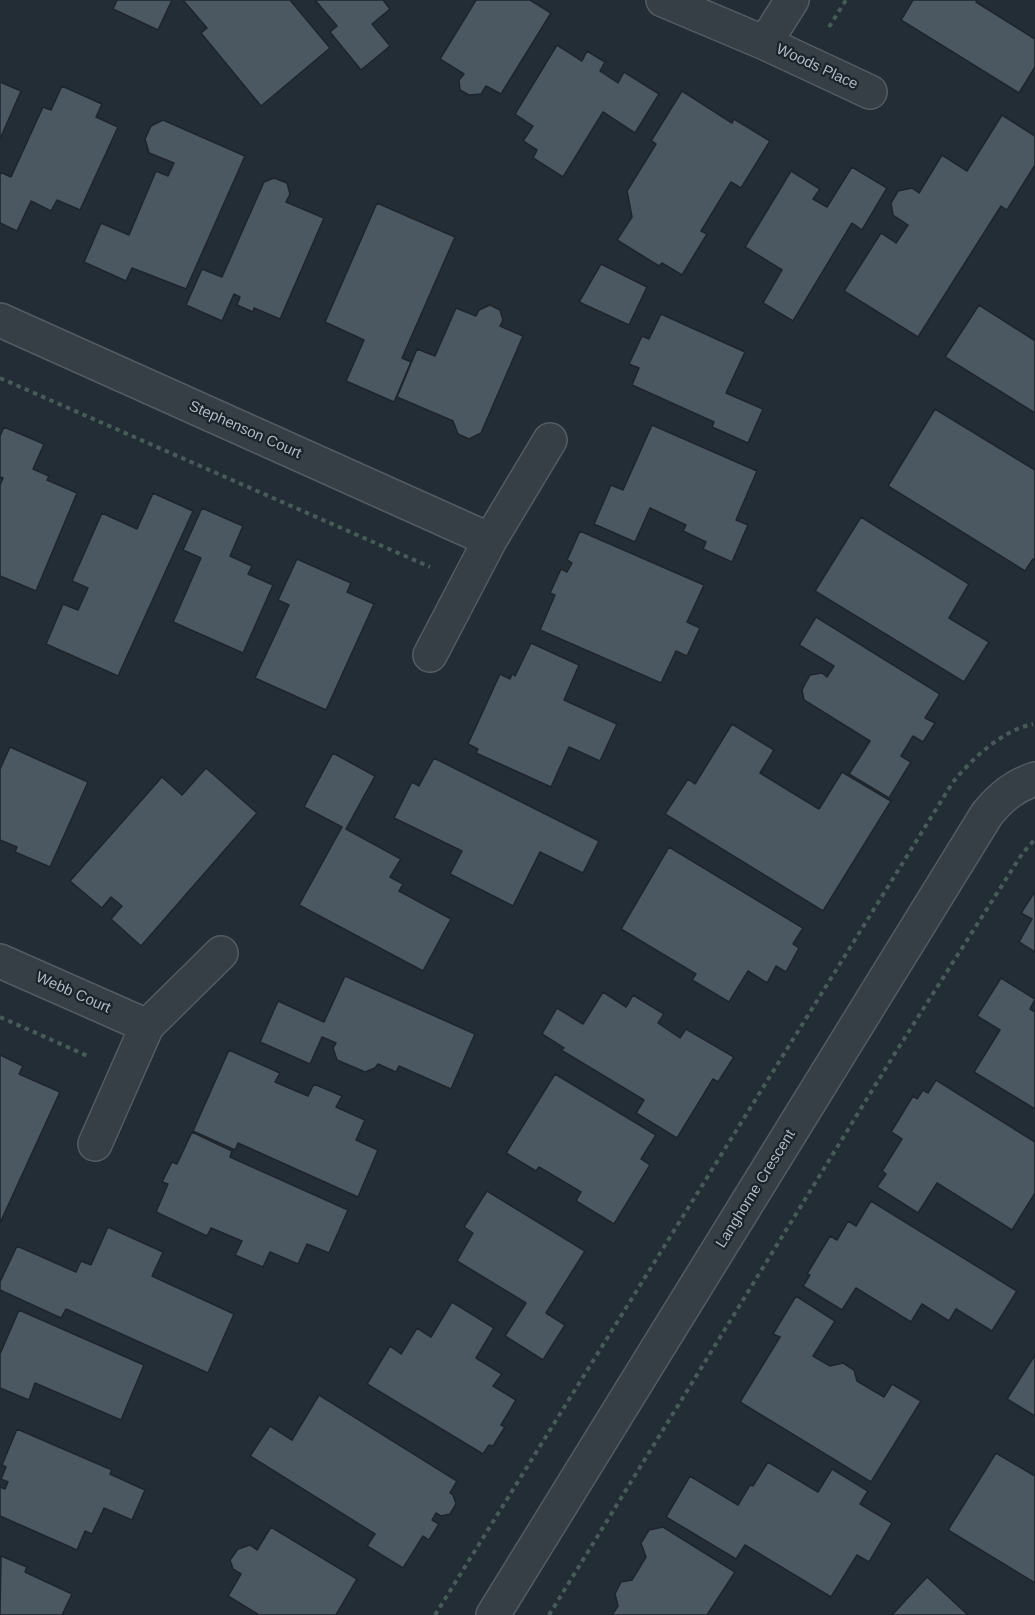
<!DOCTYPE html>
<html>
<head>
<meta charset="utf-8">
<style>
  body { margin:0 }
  canvas { display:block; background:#232d35 }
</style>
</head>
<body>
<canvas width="1035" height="1615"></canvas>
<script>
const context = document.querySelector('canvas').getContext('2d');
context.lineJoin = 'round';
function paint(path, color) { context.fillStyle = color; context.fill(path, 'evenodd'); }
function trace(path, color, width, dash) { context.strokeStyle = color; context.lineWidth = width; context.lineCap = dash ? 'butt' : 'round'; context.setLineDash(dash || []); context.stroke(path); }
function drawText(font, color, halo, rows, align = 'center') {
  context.font = font + ' Arial,sans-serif'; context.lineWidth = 4.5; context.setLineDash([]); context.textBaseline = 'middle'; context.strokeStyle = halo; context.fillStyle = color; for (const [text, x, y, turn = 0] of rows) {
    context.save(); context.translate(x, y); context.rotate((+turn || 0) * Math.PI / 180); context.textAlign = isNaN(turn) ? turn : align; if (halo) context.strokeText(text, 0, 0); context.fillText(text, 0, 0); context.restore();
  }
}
const building = new Path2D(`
  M117,0H172L158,30L113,9Z
  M183,0H290L330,48L261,106L201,33L207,28Z
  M315,0H383L390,9L372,24L390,46L361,70L330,32L337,26Z
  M476,0H530L551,13L501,94L486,86L481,94L469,95L460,90L459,80L464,74L440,59Z
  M913,0H977L976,2L1035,39V67L1019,93L901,20Z
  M557,45L582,61L587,51L605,62L600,71L618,83L624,72L659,94L635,133L603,112L563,177L533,158L537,150L523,141L533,126L515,114Z
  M0,82L21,91L0,139Z
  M62,86L102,104L96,117L118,127L80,210L57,200L51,211L31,201L17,231L0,223V172L11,177L43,107L51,110Z
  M682,91L732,123L734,119L770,141L741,188L731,182L701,231L707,234L682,275L662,263L659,266L617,240L632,217L627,191L656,144L651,141Z
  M1002,115L1035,136V165L1007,210L1001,206L918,337L844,291L881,233L896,243L908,225L893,215L891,203L898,191L912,188L919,193L942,155L967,171Z
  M163,120L245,156L186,289L132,268L126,281L84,262L101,223L129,235L156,171L168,176L174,163L149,153L145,139L151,126Z
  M852,167L887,188L862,230L852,223L793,321L763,303L782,270L745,247L791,171L820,189L813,199L827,207Z
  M274,178L287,183L290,194L286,202L324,218L280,319L254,308L253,312L237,305L240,297L234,294L222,321L186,305L202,269L222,277L264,182Z
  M377,203L455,237L402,358L411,362L394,402L346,381L364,340L325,322Z
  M601,264L647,287L629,325L579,302Z
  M490,305L500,310L503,320L500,326L523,336L481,433L469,439L458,434L453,421L397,397L417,349L435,356L456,308L476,316L479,310Z
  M979,305L1034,340L1035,338V413L945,357Z
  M661,314L745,352L726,393L763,409L748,443L712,427L714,422L632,385L639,368L629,364L642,336L649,339Z
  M935,409L1035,470V560L1033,559L1025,571L888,486Z
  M652,425L757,471L736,520L748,525L732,562L703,549L706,542L683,531L686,525L650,508L635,542L594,524L611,485L623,490Z
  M4,427L44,444L33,469L49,476L47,480L77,493L36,591L0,576V485L3,478L0,477V436Z
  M153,493L193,511L118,676L46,644L63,604L78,610L88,588L72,581L102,513L137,529Z
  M202,508L243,526L230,556L252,566L248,574L273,585L243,653L173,622L201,558L183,550Z
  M861,517L969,584L949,618L989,642L964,682L815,591Z
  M580,531L704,585L687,622L700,628L687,656L676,651L661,683L540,630L555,595L550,593L561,569L567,572L572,563L567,560Z
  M297,559L351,583L347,592L374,604L326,710L255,678L289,605L278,600Z
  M816,617L940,694L925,718L935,723L923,742L913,736L901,756L911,762L889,798L849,774L870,741L804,700L802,690L810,675L822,673L827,677L834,666L799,645Z
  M531,643L579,665L564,700L617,724L600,761L569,747L551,787L476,753L478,749L468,744L500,674L510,679L512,674L515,676Z
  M732,724L774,750L760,773L819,809L842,772L891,801L823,911L665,814L688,779L695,784Z
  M10,747L88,782L50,867L15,852L17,847L0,840V769Z
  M333,753L375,776L346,829L401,859L390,877L403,884L399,891L451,919L423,971L299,905L342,827L304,807Z
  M434,758L599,841L583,873L540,852L513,906L450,874L462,851L394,818L412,782L419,786Z
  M206,768L257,813L141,946L111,919L122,906L111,897L102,908L70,881L162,777L182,795Z
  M669,847L803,928L793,944L799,948L786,972L776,966L767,983L748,971L729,1002L692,980L696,974L621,929Z
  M1034,893L1035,894V952L1019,942L1032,919L1021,913Z
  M345,976L475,1034L451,1089L399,1066L396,1072L378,1064L375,1068L365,1072L337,1060L333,1048L336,1043L322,1037L310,1064L260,1042L278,1001L324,1022Z
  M1001,978L1035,999L1030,1009L1035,1012V1109L974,1072L1000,1030L977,1016Z
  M603,992L626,1007L633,995L664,1014L658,1023L680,1038L686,1029L734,1057L718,1082L713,1079L677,1138L636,1113L644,1100L561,1050L564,1048L542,1034L557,1008L583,1024Z
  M229,1050L280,1073L275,1082L308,1096L314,1084L342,1096L336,1107L365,1120L356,1140L378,1150L358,1197L238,1143L235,1150L193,1131Z
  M0,1055L23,1066L19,1074L60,1092L0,1223Z
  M555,1074L656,1135L641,1159L650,1165L614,1224L576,1201L581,1192L539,1167L536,1171L506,1153Z
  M936,1080L1035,1142V1193L1012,1230L937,1183L918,1213L877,1187L886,1174L882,1171L902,1139L891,1132L913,1096L917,1099L923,1090L928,1093Z
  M192,1132L232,1151L230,1157L348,1210L329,1253L307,1244L298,1264L270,1252L263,1267L235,1255L242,1241L211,1228L207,1236L156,1212L168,1184L162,1182L172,1162L177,1164Z
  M487,1191L585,1251L546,1313L565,1325L543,1360L505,1336L526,1303L457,1261L473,1233L464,1227Z
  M871,1201L1017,1291L992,1331L956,1309L949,1321L922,1304L911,1322L856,1288L842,1310L803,1286L810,1275L807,1274L830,1236L837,1240L848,1221L856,1226Z
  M108,1227L163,1252L152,1276L234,1314L208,1373L66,1309L61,1318L0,1290V1282L17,1246L76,1272L81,1261L91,1265Z
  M796,1296L835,1321L813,1356L830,1366L843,1363L854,1370L857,1381L884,1397L892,1384L921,1401L871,1482L740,1402L780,1337L773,1334Z
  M452,1302L494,1328L476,1358L502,1374L493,1386L516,1400L501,1425L505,1427L493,1446L489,1445L483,1454L367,1384L390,1346L401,1354L417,1328L431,1337Z
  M19,1310L144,1365L121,1420L35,1383L29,1400L0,1388V1354Z
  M1035,1355V1416L1007,1399Z
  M319,1395L457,1481L450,1493L453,1495L456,1504L450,1514L441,1516L436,1513L432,1520L439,1524L429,1540L423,1536L403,1568L367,1546L375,1534L250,1456L270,1426L292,1440Z
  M17,1429L112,1470L110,1474L145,1490L132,1520L104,1508L92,1534L85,1531L77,1550L0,1516V1487L5,1489L8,1482L1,1479L6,1467L2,1465Z
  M996,1453L1035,1476V1583L948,1530Z
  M768,1462L818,1492L832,1469L868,1491L860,1504L892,1523L869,1562L857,1555L831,1597L745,1545L736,1559L666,1517L690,1476L738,1505L750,1485L753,1486Z
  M271,1527L357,1579L336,1615H259L228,1596L241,1574L233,1569L230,1560L238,1549L250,1545L257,1550Z
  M663,1527L735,1572L707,1615H612L618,1606L615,1594L621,1582L632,1580L646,1557L641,1543L649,1530Z
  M1,1556L27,1567L25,1572L72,1594L62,1615H0Z
  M927,1577L968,1615H892Z`);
paint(building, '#4b5761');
trace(building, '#1d252d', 1.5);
const minor = new Path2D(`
  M663,0L765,43L870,92
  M765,43L792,0
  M0,320L490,540
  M430,655L490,540L550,440
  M0,961L147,1026
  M95,1144L147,1026L221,953
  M493,1615L987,814C1001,797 1014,786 1035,779`);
trace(minor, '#535c64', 36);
trace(new Path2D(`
  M829,27L846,0
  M0,378L430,567
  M0,1017L90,1057
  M435,1615L953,782C973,758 1001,731 1033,724
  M549,1615L897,1050L1022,854L1035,839`), '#485a5a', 4, [4.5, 4.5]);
trace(minor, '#363e46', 33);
drawText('15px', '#b0b9c3', '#1b232b', [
  ["Woods Place",817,67,25],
  ["Stephenson Court",245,430,24],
  ["Webb Court",73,993,24],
  ["Langhorne Crescent",756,1189,-58]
]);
</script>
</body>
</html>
